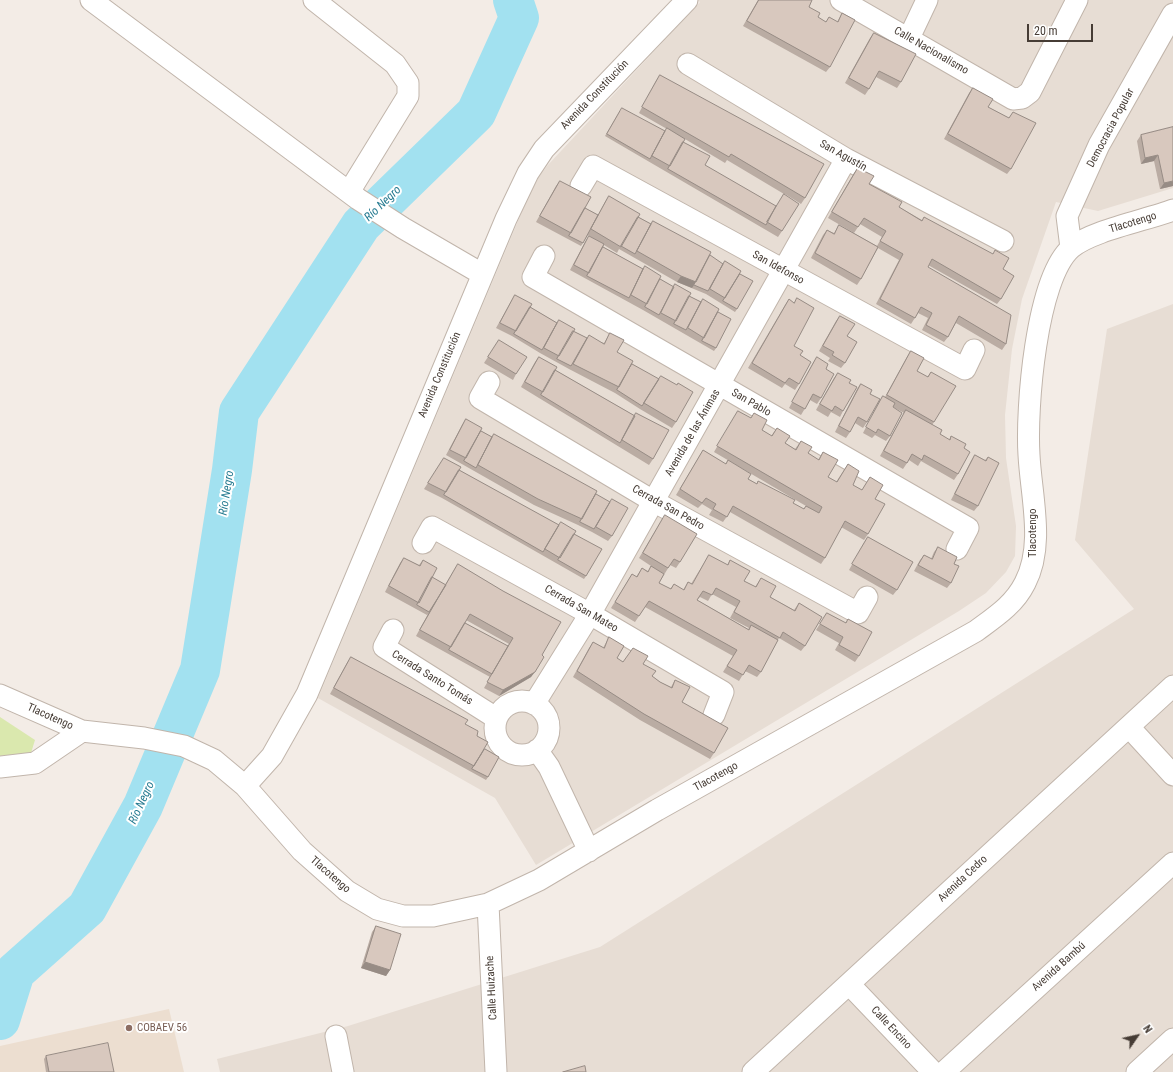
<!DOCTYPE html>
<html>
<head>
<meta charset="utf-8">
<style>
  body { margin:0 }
  #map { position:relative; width:1173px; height:1072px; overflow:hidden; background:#f3ece6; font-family:"Roboto Condensed",sans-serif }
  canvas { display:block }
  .north { position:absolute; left:1117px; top:1016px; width:40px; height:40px; -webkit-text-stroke:3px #fff; paint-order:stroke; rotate:56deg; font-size:11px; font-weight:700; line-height:16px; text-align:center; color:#463c35 }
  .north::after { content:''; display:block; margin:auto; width:14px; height:18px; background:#463c35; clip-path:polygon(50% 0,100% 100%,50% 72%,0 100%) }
  .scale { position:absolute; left:1027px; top:24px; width:66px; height:18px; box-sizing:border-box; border:2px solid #463c35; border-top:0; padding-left:5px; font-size:12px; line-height:14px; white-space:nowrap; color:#463c35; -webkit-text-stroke:3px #fff; paint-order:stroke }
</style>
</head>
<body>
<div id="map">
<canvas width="1173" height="1072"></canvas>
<div class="north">N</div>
<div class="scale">20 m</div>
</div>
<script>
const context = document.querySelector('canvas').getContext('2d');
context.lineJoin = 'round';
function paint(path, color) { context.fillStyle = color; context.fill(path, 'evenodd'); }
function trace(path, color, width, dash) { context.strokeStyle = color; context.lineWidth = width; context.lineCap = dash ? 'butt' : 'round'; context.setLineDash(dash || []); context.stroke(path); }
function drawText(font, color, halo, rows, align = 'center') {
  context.font = font + ' "Roboto Condensed",sans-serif'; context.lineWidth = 4; context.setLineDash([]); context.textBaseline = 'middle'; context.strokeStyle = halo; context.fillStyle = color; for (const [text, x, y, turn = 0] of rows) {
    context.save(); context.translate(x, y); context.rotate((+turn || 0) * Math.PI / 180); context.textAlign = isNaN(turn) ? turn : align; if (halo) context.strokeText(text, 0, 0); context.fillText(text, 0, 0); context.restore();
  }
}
paint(new Path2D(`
  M697,0H1173V188L1098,211L1056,202L1022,299L1012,349L1005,415L1006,458L1016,526L1015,556L1006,572L986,593L959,611L536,865L495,798L318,698L533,185L547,166L700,2Z
  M1173,304V1072H220L217,1059L348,1026L600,947L1134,609L1075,540L1107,329Z`), '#e7ddd4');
paint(new Path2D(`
  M169,1009L184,1072H0V1046Z`), '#ecded0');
paint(new Path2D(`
  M0,717L35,740L31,753L0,756Z`), '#dae8ae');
trace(new Path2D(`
  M0,1020L15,972L87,908L143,806L200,670L232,470L239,412L361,225L476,113L519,18L513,0`), '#a2e1f0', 40);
const minor = new Path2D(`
  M91,0L358,199L403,228L482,274
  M314,0L395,64L408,83V96L349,192
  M841,0L1013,99L1022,98L1030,92L1077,0
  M909,38L927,0
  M688,64L846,159L1003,241
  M581,186L593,166L965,369L974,350
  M1071,248L1067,216L1099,145L1173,14
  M544,256L533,277L968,528L957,549
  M489,382L480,398L653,501L858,613L867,597
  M423,543L432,527L590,614L723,692L714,715
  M393,630L384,647L496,718
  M0,695L82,731L144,738L184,746L214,760L245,786L302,851L347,891L377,909L403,916H433L488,904L539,880L657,810L976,631C995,617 1014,605 1025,583C1045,545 1031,496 1029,455C1026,409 1036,279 1071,248C1090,231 1147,220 1173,210
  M495 728a27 27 0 1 1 54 0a27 27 0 1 1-54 0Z
  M534,704L590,614L846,159
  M1129,727L1173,775
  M537,750L549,767L589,851
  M0,767L35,763L82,731
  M245,786L272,756L307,694L506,219L528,173L544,149L687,0
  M488,904L496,1072
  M849,984L933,1072
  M336,1036L343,1072
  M753,1072L1173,686
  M944,1072L1173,863
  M1137,1072L1173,1039`);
trace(minor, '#c1b5ab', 23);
trace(minor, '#fff', 21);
paint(new Path2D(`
  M758,0H812L809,7L818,17L826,22L829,17L837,22L842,13L830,67L826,72L743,26Z
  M874,33L901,82L897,88L876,77L869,89L865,95L845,83L870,38Z
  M660,75L805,198L801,204L785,194L782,231L778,237L605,136L620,111L665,131L667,129L639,113L656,81ZM685,139L725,163L727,160L784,194L771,215L705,165L683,142Z
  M973,88L988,107L1009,118L1013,112L1011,169L1007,174L944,139L969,93Z
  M1173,127V186L1160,189L1154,161L1141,164L1137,141L1141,135Z
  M858,168L869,184L899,207L922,220L924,217L1003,269L1001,299L997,304L928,265V267L1006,344L1002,350L956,323L948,337L944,342L922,330L928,318L918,313L911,324L876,304L899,260L878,248L861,279L857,285L811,258L823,235L827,230L834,233L839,225L877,246L882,237L860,224L854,233L828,218L854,173Z
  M560,181L585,208L598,215L605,202L609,196L638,217L651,224L653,221L723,264L725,261L740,274L737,309L735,312L706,294L677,282L619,249L617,253L604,245L603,247L643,269L645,266L660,279L673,287L675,284L689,296L701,302L703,299L718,312L716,348L714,351L643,310L570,270L585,242L589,236L593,238L588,235L581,246L536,222L556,186Z
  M515,295L530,307L557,323L559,320L573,331L587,338L604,343L610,333L617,352L632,364L676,422L672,428L640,409L615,393L569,369L540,353L512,336L496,328L512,300Z
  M797,298L794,346L800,355L799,384L795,390L785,384L782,388L748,368L785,305L789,299L794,303Z
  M840,316L847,336L845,363L841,368L828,361L830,358L819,351L836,321Z
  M499,340L516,374L513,380L484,363Z
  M911,351L917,371L927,377L931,372L934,422L932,425L940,434L949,440L951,436L964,448L958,474L954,480L921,461L918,466L909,460L903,469L880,456L904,413L893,407L890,436L886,441L875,435L872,438L863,433L879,402L883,396L885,397L907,357Z
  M539,357L555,370L635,416L636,413L653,459L649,465L539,398L521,387L535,362Z
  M817,357L826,369L821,398L817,404L810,400L801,415L789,408L813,363Z
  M838,373L849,383L843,411L840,417L831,412L828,417L816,410L834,378Z
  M861,384L870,394L867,422L863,428L855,423L850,432L846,438L835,432L857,389Z
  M738,411L762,430L771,436L777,428L785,443L795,449L801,441L808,453L818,460L823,452L828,477L836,482L848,464L853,485L862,490L870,477L875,499L868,534L864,540L841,527L825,558L821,564L730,512L723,522L709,515L712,510L702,504L698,508L676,495L703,450L725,464L728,460L748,479L803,509L806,506L714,452Z
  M466,419L481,431L492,437L494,434L596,494L612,536L608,541L592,532L578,525L534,505L446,455L462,425Z
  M975,455L985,460L988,457L978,506L974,511L951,500L971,461Z
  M444,458L459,470L574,534L586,576L584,579L442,498L424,489Z
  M665,515L680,562L676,568L670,565L659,583L670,589L674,584L683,590L688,582L691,584L709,555L727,565L730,560L744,581L755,587L761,578L770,597L794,610L799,603L805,646L801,651L779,638L761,672L757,677L745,671L739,681L723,672L733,656L645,607L635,622L611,608L632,574L636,577L642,568L648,571L651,566L639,558ZM712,594L736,607L730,618L749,628L748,629L697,600L700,597L708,601Z
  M868,537L897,590L893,595L849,570L864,543Z
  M938,547L954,564L951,583L947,588L914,571L920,560L924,555L931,559L934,552Z
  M404,558L419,565L423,560L432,577L445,585L458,564L542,655L531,677L499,696L484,688L491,676L490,677L416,636L428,614L427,615L385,592L400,563ZM466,620L509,644L507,646L465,623Z
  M827,613L845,623L848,619L859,656L855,662L835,650L839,643L816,630Z
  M609,637L617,658L623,662L643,664L652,676L660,682L671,687L675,680L682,702L714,753L710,759L640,720L573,677L589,648L593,642L603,648Z
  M351,657L465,724L477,736L488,777L486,780L330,694L347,663Z
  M376,926L390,970L386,976L361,968L372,932Z
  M46,1056L114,1072H46L44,1059Z`), '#baaca3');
paint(new Path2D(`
  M1158,155L1154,161L1141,164L1145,158Z
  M1173,181V186L1160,189L1164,183Z
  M681,276L696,282L692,288L677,282Z
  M535,672L531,677L499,696L503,690Z
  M365,962L390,970L386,976L361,968Z`), '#978c85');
const building = new Path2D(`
  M759,0H812L809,7L820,13L818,17L826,22L829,17L838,22L842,13L855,20L830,67L747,21Z
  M874,33L916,54L901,82L879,71L869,89L849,78Z
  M660,75L824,164L805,198L731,154L729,157L642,107Z
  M973,88L993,99L988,107L1009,118L1013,112L1036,123L1011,169L948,134Z
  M622,108L665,131L650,159L607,134Z
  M1173,127V181L1164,183L1158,155L1145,158L1141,135Z
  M667,128L685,139L670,166L652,156Z
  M683,142L710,156L705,165L776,206L766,225L668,169Z
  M858,168L874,176L869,184L902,202L899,207L922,221L924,217L993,254L995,250L1009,258L1003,269L1014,276L1001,299L932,259L928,267L1011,315L1006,344L959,316L948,337L926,325L932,313L921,307L915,318L880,299L903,254L880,241L886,231L864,218L858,227L832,212Z
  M560,181L591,197L571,233L540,216Z
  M784,194L799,204L782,231L767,222Z
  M609,196L640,214L621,247L591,229Z
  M585,208L598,215L583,243L569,236Z
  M638,217L651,224L635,254L621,246Z
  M653,221L711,252L696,282L681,276L637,251Z
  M839,225L878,247L861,279L815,253L827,230L834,234Z
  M589,236L604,244L589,273L574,265Z
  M603,247L643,269L629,298L587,276Z
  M710,255L723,264L708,291L694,285Z
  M725,261L741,271L725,298L710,289Z
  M645,266L661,276L647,304L631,295Z
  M740,274L753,281L737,309L723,301Z
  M660,279L674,287L659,315L645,307Z
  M675,284L691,293L676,321L661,313Z
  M515,295L532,304L516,331L500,323Z
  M689,296L701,302L686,330L674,324Z
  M797,298L814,308L794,346L803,351L800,355L811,362L799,384L789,378L785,383L752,363L789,299L794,303Z
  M703,299L719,309L704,338L688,328Z
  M530,307L557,323L542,350L514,334Z
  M718,312L731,319L716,348L702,341Z
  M840,316L855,324L847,336L857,342L845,363L832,355L834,352L823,346Z
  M559,320L575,329L559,356L544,348Z
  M573,331L587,338L571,366L557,359Z
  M610,333L624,340L617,352L633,361L619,387L573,364L589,335L604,344Z
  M499,340L527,357L516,374L488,357Z
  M911,351L924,358L917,371L928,377L931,372L956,386L934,422L887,395Z
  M539,357L557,367L543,392L525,382Z
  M817,357L828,364L826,369L834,374L821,398L813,394L805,409L792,402Z
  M632,364L659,379L642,406L617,390Z
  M555,370L635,416L620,443L541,395Z
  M838,373L851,380L849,383L857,387L843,411L835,406L832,411L820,404Z
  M661,376L677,385L678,383L693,392L676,422L644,403Z
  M861,384L872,390L870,394L880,399L867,422L858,417L850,432L839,426Z
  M883,396L895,403L893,407L902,413L890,436L878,429L876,433L866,427Z
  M906,410L942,430L940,434L950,440L951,436L966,444L964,448L970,452L958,474L924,455L922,460L912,454L907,463L884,451Z
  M738,411L751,418L754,413L767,420L762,430L772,436L777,428L790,436L785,443L796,450L801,441L812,447L808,453L819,460L823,452L838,460L828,477L837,482L848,464L859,471L853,485L862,490L870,477L883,485L875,499L885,504L868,534L845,521L825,558L733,506L727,517L713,509L716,504L706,498L702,503L680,489L703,450L726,464L728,460L751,474L748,479L757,484L758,481L795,500L793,503L804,509L806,506L819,513L822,507L717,446Z
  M636,413L669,430L653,459L622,440Z
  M466,419L482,428L466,458L450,450Z
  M481,431L492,437L476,468L464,461Z
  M494,434L597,491L582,519L538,499L478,465Z
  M975,455L986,461L988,457L999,463L978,506L955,494Z
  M444,458L461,467L446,492L428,483Z
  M459,470L559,525L543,552L444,495Z
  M596,494L610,502L594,529L580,522Z
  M612,499L628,508L612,536L596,527Z
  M665,515L697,534L680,562L674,559L668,568L643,553Z
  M561,522L576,531L560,558L545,549Z
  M574,534L602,549L586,576L558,560Z
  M868,537L913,562L897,590L852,564Z
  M938,547L957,557L954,564L959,566L951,583L918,565L924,555L932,559Z
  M709,555L728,565L730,560L750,571L744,581L756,587L761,578L776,586L770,597L795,611L799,603L822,617L805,646L783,632L780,638L734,612L740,601L716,588L712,595L703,591L697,600L749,630L751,625L778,640L761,672L749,665L743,675L727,666L737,650L649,601L639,616L615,602L632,574L637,577L642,568L648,572L651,566L664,574L659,583L671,589L674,584L684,590L688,582L692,584Z
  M404,558L420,566L423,560L437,568L419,603L389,586Z
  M458,564L503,591L561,622L542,655L544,657L535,672L503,690L487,682L513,638L470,614L451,647L420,630Z
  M432,577L446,585L429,612L417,605Z
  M827,613L846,623L848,619L872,632L859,656L839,645L843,637L820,624Z
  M465,623L508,646L492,674L449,650Z
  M609,637L624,646L617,658L623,662L633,648L648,656L643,664L656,671L652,676L660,682L672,688L675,680L690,687L682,702L728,728L714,753L644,714L577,671L593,642L604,648Z
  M351,657L468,720L465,724L478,731L477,736L488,742L474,766L334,688Z
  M485,749L499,757L488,777L472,769Z
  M376,926L401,934L390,970L365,962Z
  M108,1043L114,1072H49L46,1056Z
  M585,1066L586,1072H563Z`);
paint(building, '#d8c8be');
trace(building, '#978c85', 1);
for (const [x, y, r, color] of [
  [129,1028,4,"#8d6e63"]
]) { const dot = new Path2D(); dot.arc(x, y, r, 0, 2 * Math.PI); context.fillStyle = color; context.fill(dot); trace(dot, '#fff', 1.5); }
drawText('11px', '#463c35', '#fff', [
  ["Calle Nacionalismo",931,51,30],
  ["Avenida Constitución",595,95,-46],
  ["Democracia Popular",1111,128,-62],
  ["San Agustín",843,156,29],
  ["Tlacotengo",1133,223,-17],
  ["San Idefonso",778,268,29],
  ["Avenida Constitución",440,375,-67],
  ["San Pablo",751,403,30],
  ["Avenida de las Ánimas",693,433,-60],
  ["Cerrada San Pedro",668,508,29],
  ["Tlacotengo",1033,533,-90],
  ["Cerrada San Mateo",581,609,30],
  ["Cerrada Santo Tomás",432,678,32],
  ["Tlacotengo",50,717,24],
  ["Tlacotengo",716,777,-29],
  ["Tlacotengo",330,875,41],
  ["Avenida Cedro",963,879,-43],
  ["Avenida Bambú",1059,967,-42],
  ["Calle Huizache",492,988,-93],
  ["Calle Encino",891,1028,47]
]);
drawText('11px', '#785e54', '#fff', [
  ["COBAEV 56",137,1028]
], 'left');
drawText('italic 12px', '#287c92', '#fff', [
  ["Río Negro",383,204,-44],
  ["Río Negro",227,493,-81],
  ["Río Negro",142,803,-65]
]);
</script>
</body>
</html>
